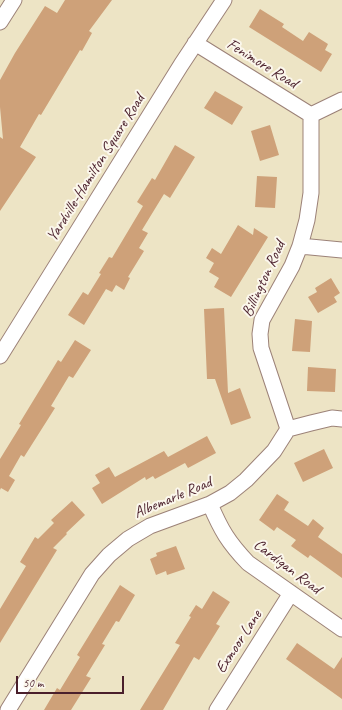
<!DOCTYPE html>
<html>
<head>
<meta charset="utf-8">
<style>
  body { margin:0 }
  #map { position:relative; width:342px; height:710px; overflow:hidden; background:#ede4c5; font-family:Caveat,sans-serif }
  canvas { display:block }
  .scale { position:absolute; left:16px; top:676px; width:108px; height:18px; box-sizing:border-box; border:2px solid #4a1f2b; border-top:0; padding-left:5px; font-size:12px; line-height:14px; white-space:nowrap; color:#4a1f2b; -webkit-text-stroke:3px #fbf7ec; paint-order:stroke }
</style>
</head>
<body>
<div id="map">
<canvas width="342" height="710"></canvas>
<div class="scale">50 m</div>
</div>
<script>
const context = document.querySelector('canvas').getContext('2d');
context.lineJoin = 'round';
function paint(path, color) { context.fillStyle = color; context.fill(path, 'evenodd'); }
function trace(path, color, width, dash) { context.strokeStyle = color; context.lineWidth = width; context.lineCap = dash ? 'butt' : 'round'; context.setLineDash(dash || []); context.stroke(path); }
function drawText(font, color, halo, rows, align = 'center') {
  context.font = font + ' Caveat,sans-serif'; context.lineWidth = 4; context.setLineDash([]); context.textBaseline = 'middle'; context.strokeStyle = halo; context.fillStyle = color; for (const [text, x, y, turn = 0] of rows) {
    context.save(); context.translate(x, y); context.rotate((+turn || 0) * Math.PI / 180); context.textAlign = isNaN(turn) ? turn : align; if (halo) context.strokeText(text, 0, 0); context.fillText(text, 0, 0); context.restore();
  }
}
paint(new Path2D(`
  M65,0H112L89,31L92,33L82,51L80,50L41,115L39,114L20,147L36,157L0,211V137L3,139L0,107V80L15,53L45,6L57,13Z
  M260,9L284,24L282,27L303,41L309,32L328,44L325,50L332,54L321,72L249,27Z
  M215,91L243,107L232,125L204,108Z
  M270,125L279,155L260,161L251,131Z
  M175,145L195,157L170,198L164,194L142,230L148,233L139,248L144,251L128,277L130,278L124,290L116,285L112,292L106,289L84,325L68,315L83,292L88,295L101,274L99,273L109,257L112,258L143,206L137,202L152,178L155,180Z
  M257,176L277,177L275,208L255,207Z
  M238,225L253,235L254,228L268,237L231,297L214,287L219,278L209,272L214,263L206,258L212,248L221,254Z
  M331,278L340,293L334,297L337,302L318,313L308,297L317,292L315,288Z
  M224,308L228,393L240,388L251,418L231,425L215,379H207L204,309Z
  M295,319L312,321L310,352L292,351Z
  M75,340L91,350L73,378L69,376L51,406L55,408L24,457L21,455L9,476L15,480L8,492L1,488L0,490V459L21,425L19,424L58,360L61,362Z
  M308,367L336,369L335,392L307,391Z
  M207,436L216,453L188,468L185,463L155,479L153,476L146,480L145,477L102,504L92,488L100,483L95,475L109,467L115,477L164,451L168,457Z
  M324,449L333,468L303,482L294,463Z
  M277,494L289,502L284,510L308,526L313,519L324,528L318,537L342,554V578L310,555L308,558L291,546L296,540L277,527L274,531L259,520Z
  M72,501L85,515L66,533L67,534L53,548L57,550L0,643V609L26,566L20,562L35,537L38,539L54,523L51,520Z
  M176,546L185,569L167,575L166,571L156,575L150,559L157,556L156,553Z
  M120,585L135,595L119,622L116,621L102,644L105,645L86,676L91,678L71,710H44L57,688L60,690L80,657L77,655Z
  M213,591L230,602L216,624L220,626L199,660L194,657L163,710H140L180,645L175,643L191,617L189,616L196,605L202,609Z
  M297,643L334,669L342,657V699L286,659Z`), '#cea179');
const minor = new Path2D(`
  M0,22L14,0
  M195,43L311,115
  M311,115L342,100
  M300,246L342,250
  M0,356L181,65L224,0
  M288,429L261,348L260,334L262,320L292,266L300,246L307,220L311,193V115
  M210,504C221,530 228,542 248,563L342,629
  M8,710L92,574L109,555L128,539L150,526L210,504L230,493L246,480L274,451L288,429L311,423L332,418L342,419
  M217,710L291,593`);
trace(minor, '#9c8278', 17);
trace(minor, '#fff', 15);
drawText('16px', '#4a1f2b', '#fbf7ec', [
  ["Fenimore Road",262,64,32],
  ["Yardville-Hamilton Square Road",96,168,-58],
  ["Billington Road",264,279,-65],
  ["Albemarle Road",173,498,-23],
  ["Cardigan Road",287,567,37],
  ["Exmoor Lane",239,642,-57]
]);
</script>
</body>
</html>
